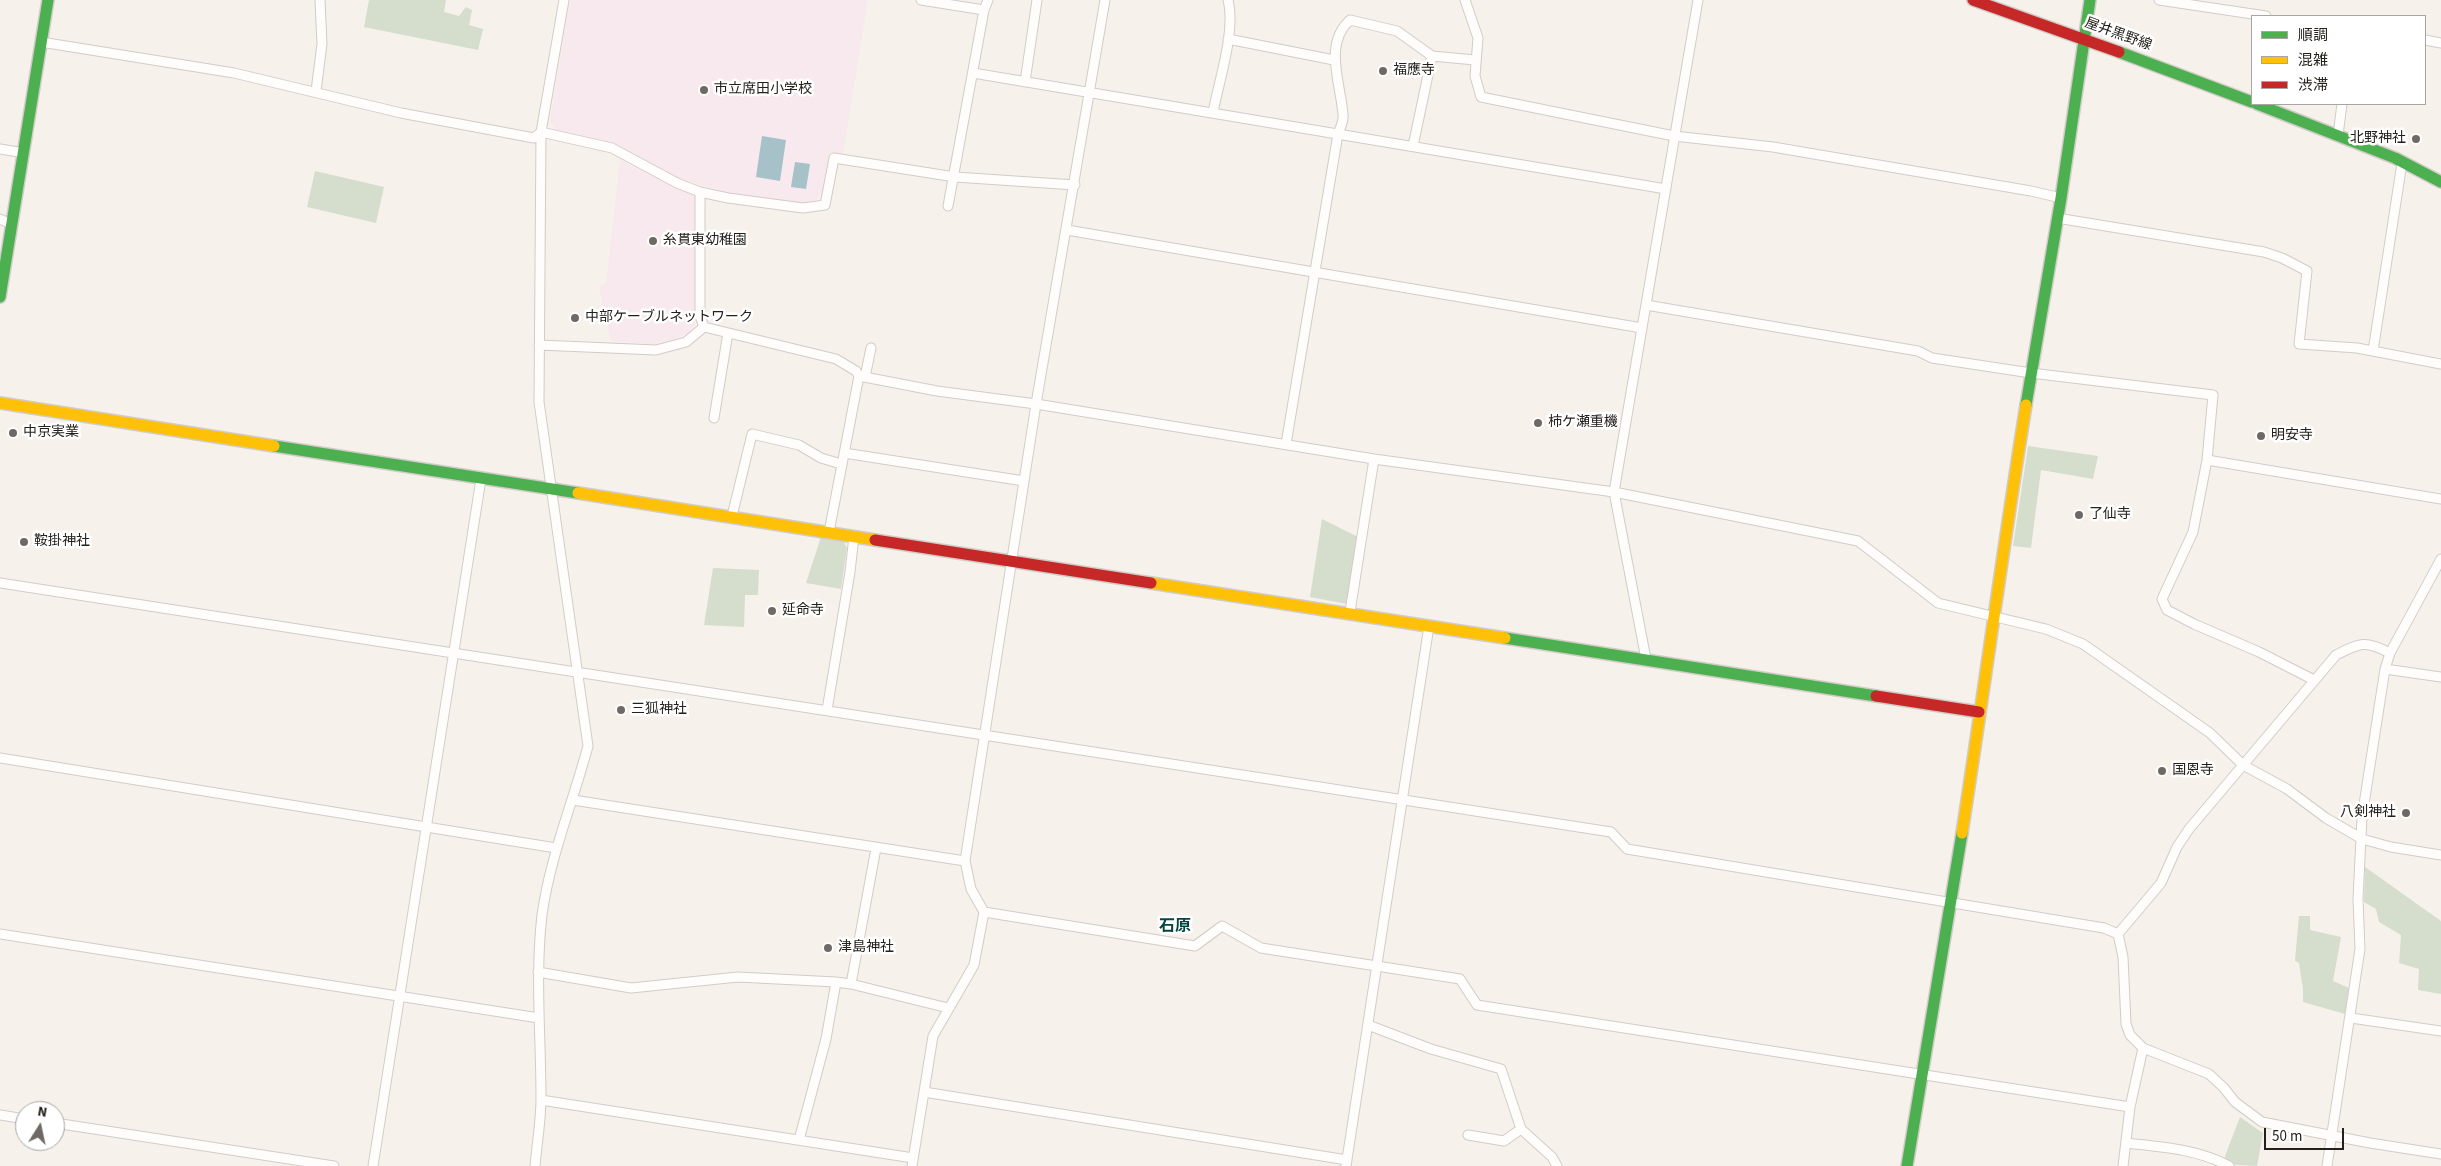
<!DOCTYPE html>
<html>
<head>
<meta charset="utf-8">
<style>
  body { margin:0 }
  #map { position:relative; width:2441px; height:1166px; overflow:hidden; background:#f7f1eb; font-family:"Source Sans 3","Noto Sans JP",sans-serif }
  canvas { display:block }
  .legend { position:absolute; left:2251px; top:15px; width:175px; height:90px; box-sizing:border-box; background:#fff; border:1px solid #a7a6a4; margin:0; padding:6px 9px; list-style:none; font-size:15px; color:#24201b }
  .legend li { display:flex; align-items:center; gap:10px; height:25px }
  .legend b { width:25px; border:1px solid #a7a6a4 }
  .north { position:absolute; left:15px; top:1101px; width:50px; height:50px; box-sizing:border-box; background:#fff; border:1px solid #a7a6a4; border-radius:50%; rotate:10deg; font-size:14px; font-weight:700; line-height:20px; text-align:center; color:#24201b }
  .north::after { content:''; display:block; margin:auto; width:18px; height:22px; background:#6e6964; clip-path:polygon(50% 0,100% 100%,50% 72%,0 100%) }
  .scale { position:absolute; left:2264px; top:1128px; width:80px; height:22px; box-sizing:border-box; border:2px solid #24201b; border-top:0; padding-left:6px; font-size:15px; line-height:18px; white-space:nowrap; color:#24201b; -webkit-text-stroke:4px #fff; paint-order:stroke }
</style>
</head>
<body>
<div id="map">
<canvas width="2441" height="1166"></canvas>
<ul class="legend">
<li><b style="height:6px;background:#4caf50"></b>順調</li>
<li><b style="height:6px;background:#ffc107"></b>混雑</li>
<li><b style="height:6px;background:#c62828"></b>渋滞</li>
</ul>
<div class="north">N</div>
<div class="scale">50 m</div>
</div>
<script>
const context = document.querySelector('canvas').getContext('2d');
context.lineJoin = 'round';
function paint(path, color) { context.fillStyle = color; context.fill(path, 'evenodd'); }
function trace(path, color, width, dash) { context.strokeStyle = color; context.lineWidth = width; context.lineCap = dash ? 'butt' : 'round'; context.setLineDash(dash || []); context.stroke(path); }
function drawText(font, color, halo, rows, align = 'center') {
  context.font = font + ' "Source Sans 3","Noto Sans JP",sans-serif'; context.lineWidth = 5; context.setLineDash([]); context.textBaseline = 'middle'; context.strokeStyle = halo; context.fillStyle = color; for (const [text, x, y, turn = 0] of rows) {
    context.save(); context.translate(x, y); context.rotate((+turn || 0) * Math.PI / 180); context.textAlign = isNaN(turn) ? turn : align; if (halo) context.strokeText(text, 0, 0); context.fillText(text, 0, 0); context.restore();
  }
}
paint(new Path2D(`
  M570,0H868L843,155L830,152L824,187L814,204L739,196L678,178L618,144L556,130L550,121Z
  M620,160L675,188L691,192L696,199L695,325L691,332L672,340L650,344L611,341L599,287L606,283Z`), '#f8e9ee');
paint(new Path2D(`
  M369,0H446L444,12L459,16L466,7L472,10L469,25L483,29L478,50L364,27Z
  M315,171L384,187L376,223L307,207Z
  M2028,446L2098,456L2093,479L2041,470L2031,548L2013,546Z
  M1322,519L1358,537L1347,604L1310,597Z
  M821,537L843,540L847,548L841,589L806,583Z
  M713,568L759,570L758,595H745L744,627L704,625Z
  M2365,867L2441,921V994L2418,990L2419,969L2399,963L2401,935L2379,922L2376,909L2364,902Z
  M2299,916H2310V930L2341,937L2333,981L2349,988L2345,1014L2303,1002V989L2299,963L2295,961Z
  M2240,1117L2263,1133L2257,1166L2222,1164Z`), '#d5ddcd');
paint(new Path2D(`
  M762,136L786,140L780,181L756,177Z
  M795,162L810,164L806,189L791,187Z`), '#a7c1c8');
const street = new Path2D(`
  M921,0L984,10
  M1465,0L1478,38L1475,76L1481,97L1674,136L1773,147L2031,191L2061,198
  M2159,0L2266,16
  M1228,39L1334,60
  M2425,40L2441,43
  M41,42L234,73L401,113L534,138L541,132L612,148L677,183L700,192L728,198L803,208L825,205L834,158L955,177L1075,185
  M1432,56L1475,60
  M973,73L1666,189
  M1025,82L1037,0
  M316,91L322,44L320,0
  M1213,112C1219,81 1236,30 1228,0
  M2338,135L2342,104
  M0,149L24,153
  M700,192V316L704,327
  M948,206L984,10L988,0
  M2057,218L2264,252L2282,258L2307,271L2299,344L2357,348L2441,364
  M0,219L11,224
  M1067,230L1642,328
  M1646,305L1918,351L1932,358L2031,373L2213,395L2207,460L2193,532L2162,599L2167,610L2194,624L2259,652L2314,680
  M704,327L836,359L856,371L859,376L829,532
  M539,345L656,350L686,342L704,327
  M2373,351L2402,163
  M859,376L937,391L1036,404L1374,459L1614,492L1858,541L1938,603L2046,629L2083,644L2210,733L2243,765L2287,789L2326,818L2362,839L2391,847L2441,855
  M865,377L871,348
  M714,418L728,333
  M1286,444L1338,134C1340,128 1344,121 1343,115C1341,84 1323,44 1350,20L1397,31L1432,56L1413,146
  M844,453L1024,481
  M2207,460L2441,499
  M732,516L752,434L799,445L821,458L841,464
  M0,583L1611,832L1627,849L2104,928L2118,934
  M1350,612L1374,459
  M1646,659L1614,492L1698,0
  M2385,669L2441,677
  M827,710L850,572L854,536
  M0,758L556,848
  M573,800L965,861
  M984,912L1195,946L1222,926L1261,948L1460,979L1477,1005L2130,1107
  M0,934L539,1018
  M2118,934L2123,957L2126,1024L2130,1035L2143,1048L2209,1074L2224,1088L2235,1102L2262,1122L2370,1143L2441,1154
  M2118,934L2161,883L2177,847L2189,829L2336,655C2360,643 2365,640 2390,653
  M538,972L631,988L738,977L836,982L851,984L948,1008
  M851,984L876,848
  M2351,1018L2441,1031
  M1368,1025L1431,1049L1501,1069L1521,1129L1552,1157L1557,1166
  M924,1092L1347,1160
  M541,1100L913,1158
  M0,1115L25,1119
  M55,1123L334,1166
  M1468,1135L1504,1141L1521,1129
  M799,1140L826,1039L836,982
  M2126,1143C2162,1147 2197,1149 2229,1166
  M373,1166L481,479
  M535,1166C537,1143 541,1120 541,1098C541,1037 535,975 542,915C550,857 573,802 588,746L539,402L541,132L564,0
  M912,1166L933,1036L974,965L984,912L971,889L965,861L1036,404L1105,0
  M1346,1166L1429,626
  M2123,1166L2130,1107L2143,1048
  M2327,1166L2360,949L2358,899L2362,817L2385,669L2390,653L2441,559`);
const fast = new Path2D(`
  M2119,52L2252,102
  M2257,104L2395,158L2441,182
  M0,297L48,0
  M2026,405L2061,198L2090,0
  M274,446L578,493
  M1505,638L1876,696
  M1907,1166L1962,833`);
const slow = new Path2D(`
  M0,403L274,446
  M578,493L875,540
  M1151,583L1505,638
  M1962,833C1984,691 2003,548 2026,405`);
const jam = new Path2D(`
  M1973,0L2119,52
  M875,540L1151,583
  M1876,696L1979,712`);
trace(street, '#d1ccc7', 11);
trace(fast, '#d1ccc7', 14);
trace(slow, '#d1ccc7', 14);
trace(jam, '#d1ccc7', 14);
trace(street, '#fefdfc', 9);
trace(fast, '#4caf50', 11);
trace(slow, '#ffc107', 11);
trace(jam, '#c62828', 11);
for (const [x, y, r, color] of [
  [1383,71,5,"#6e6964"],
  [704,90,5,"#6e6964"],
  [2416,139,5,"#6e6964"],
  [653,241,5,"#6e6964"],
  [575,318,5,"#6e6964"],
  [1538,423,5,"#6e6964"],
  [13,433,5,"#6e6964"],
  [2261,436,5,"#6e6964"],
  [2079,515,5,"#6e6964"],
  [24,542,5,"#6e6964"],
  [772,611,5,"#6e6964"],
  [621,710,5,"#6e6964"],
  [2162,771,5,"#6e6964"],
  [2406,813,5,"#6e6964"],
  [828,948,5,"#6e6964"]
]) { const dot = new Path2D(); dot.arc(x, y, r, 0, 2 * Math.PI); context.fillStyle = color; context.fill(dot); trace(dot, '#fff', 2); }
drawText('14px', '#24201b', '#fff', [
  ["屋井黒野線",2118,35,20]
]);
drawText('14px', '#24201b', '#fff', [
  ["福應寺",1393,71],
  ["市立席田小学校",714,90],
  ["北野神社",2406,139,"right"],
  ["糸貫東幼稚園",663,241],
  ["中部ケーブルネットワーク",585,318],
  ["柿ケ瀬重機",1548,423],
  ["中京実業",23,433],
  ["明安寺",2271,436],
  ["了仙寺",2089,515],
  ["鞍掛神社",34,542],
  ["延命寺",782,611],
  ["三狐神社",631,710],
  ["国恩寺",2172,771],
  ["八剣神社",2396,813,"right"],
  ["津島神社",838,948]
], 'left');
drawText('bold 16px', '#064640', '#fff', [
  ["石原",1175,927]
]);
</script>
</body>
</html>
